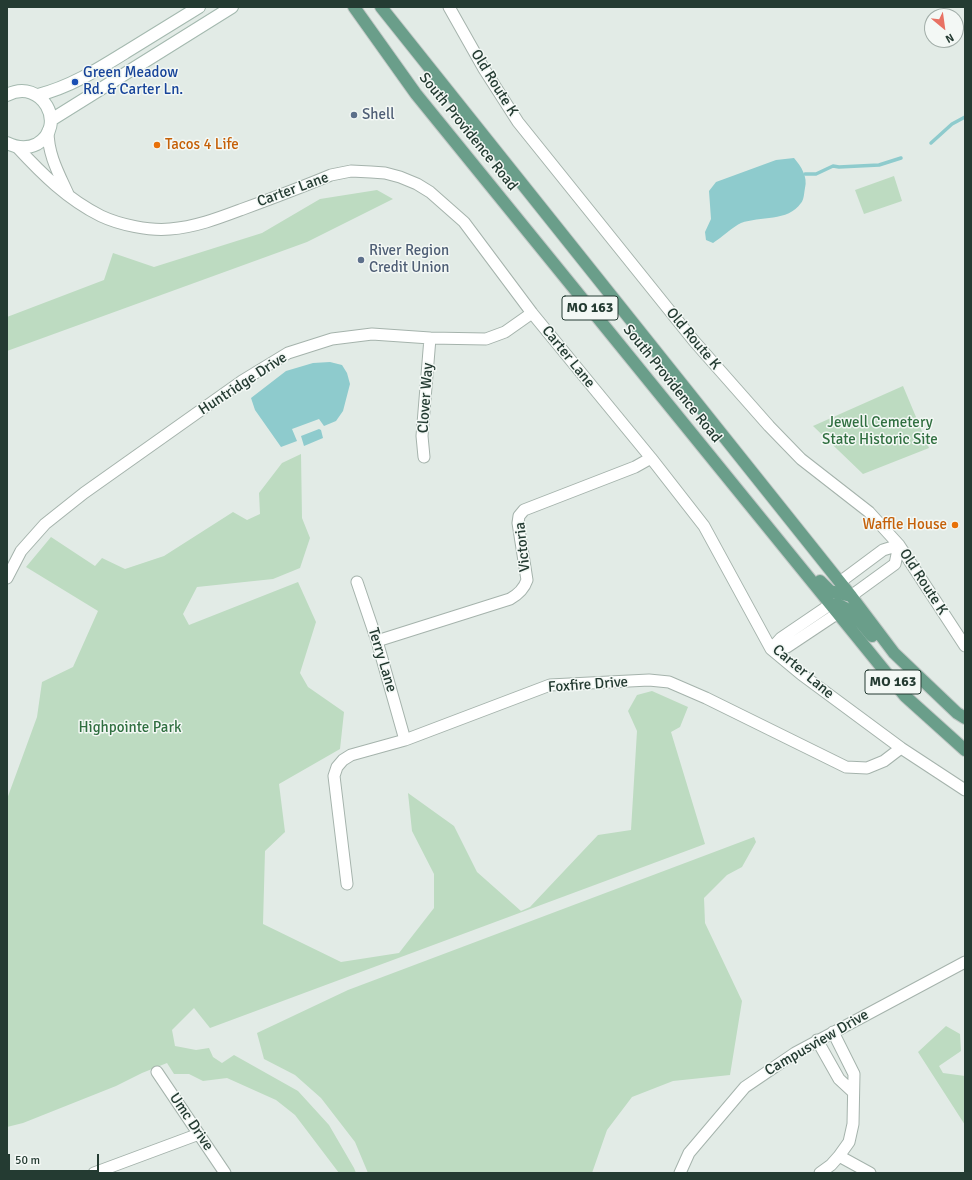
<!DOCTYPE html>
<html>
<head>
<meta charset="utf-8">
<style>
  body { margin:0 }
  #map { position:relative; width:972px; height:1180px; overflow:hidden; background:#e2ebe6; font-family:Signika,sans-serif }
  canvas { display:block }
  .frame { position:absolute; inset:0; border:8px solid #243b32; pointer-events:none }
  .north { position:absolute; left:924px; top:8px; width:40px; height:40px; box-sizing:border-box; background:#f3f8f5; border:1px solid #a0aca7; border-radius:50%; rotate:151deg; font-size:11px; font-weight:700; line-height:16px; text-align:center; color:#243b32 }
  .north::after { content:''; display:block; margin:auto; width:14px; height:18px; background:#e87264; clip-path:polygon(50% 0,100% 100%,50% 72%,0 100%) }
  .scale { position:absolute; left:8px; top:1154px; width:91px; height:18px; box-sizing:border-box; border:2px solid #243b32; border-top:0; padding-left:5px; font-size:12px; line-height:14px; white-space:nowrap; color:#243b32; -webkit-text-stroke:3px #f3f8f5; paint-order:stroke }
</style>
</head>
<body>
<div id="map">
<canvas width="972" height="1180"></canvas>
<div class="frame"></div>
<div class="north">N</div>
<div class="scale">50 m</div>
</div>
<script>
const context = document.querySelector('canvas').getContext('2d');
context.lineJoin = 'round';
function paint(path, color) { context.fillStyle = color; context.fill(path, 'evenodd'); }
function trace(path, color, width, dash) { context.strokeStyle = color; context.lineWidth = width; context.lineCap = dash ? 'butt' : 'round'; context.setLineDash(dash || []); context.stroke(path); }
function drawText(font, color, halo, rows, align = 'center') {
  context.font = font + ' Signika,sans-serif'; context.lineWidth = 3; context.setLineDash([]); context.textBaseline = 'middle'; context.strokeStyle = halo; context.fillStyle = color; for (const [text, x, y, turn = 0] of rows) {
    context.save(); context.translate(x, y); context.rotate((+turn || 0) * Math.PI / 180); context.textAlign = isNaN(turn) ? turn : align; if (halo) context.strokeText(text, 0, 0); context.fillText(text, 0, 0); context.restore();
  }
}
paint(new Path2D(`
  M894,176L902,201L864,214L855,190Z
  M377,190L393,199L307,242L7,351V317L104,280L113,253L154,267L262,233L320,199Z
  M903,386L929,448L863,474L813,426Z
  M301,454L302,518L310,538L300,568L273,579L197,587L183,614L189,625L298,582L316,622L300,673L308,687L344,712L340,749L279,784L285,832L265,851L263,924L341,962L399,953L434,908V874L412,831L408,793L454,826L477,872L521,911L530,907L598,835L631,830L637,731L628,711L637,695L652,691L688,707L680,727L671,732L705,844L210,1028L194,1008L172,1030L175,1046L196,1050L209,1048L213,1057L222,1063L234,1055L298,1091L329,1125L354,1168L356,1173H339L295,1115L276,1100L227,1078L203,1081L189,1074H174L167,1063L142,1073L116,1086L23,1123L7,1127V799L37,717L42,682L73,667L98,611L26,567L51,537L95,566L102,558L125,569L164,556L233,512L247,520L260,514L259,493L282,463Z
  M754,837L756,842L742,867L727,875L704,898L705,923L742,1001L730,1075L673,1081L632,1097L607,1130L592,1173H368L355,1142L321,1098L295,1075L264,1059L257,1033L348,990Z
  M946,1026L960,1034L961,1051L939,1066L943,1073L965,1076V1125L918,1052Z`), '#bddbc1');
paint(new Path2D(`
  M794,158C801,166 808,177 805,188C804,193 804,200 801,203C788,222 760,216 741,223C734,226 721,238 713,243L706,240L705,232L711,219L709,191L716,182L776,160Z
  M330,362L342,365L347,373L350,384L343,411L336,421L324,426L319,419L292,429L297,441L281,447L255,410L251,398L286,371L313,363Z
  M319,429L321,430L323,438L304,446L301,436Z`), '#8ecbcd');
trace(new Path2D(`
  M931,143L952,124L965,117
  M805,174H816L833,166L839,167L879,165L901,158`), '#8ecbcd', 3.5);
const street = new Path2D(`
  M449,7L484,69L518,122L694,341L769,426L801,459L869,512L899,545L965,646
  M48,131C48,155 59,174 68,194
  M17,147C42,174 67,199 101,216C120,225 150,231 170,229C196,227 219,218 243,209C273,198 302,187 331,175L351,171L371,172L385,173L400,177L417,184L430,192L464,222L532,313L651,458L704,526L771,649L801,674L901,748L965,790
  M424,457L422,436L430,338
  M7,578L21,551L45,524L84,493L242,381L288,353L332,339L372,334L430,338L486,339L505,332L532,313
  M357,582L377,641L405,740
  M840,582L883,550L899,545L895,564L851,596
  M377,641L510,599C519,594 524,589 527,580L518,523L519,516L524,510L635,467L651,458
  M771,649L787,647L838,613
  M771,649L781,638L831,604
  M347,884L334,776L337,767L343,760L351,755L405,740L550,685L649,680L669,682L706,698L846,767L867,768L884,761L901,748
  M817,1040L839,1079L853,1092
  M157,1072L225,1173
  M839,1156L870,1173
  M94,1173L199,1134
  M680,1173L689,1153L745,1087L795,1053L965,962
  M820,1173L831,1165L839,1156L849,1142L853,1124L854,1074L833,1032`);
const secondary = new Path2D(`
  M7,95C42,77 68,126 37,144C27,149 17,148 7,143
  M38,95C70,87 97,70 126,52C150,37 175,22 199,7
  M51,120L232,7`);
const primary = new Path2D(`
  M354,7L416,94L905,696L965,750
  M381,7L851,596L894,653L957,713L965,718
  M820,581L830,591L851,596
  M831,604C850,604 861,624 872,636`);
trace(street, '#a5b3ac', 13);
trace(secondary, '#a4b9af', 14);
trace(primary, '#c2c8c6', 14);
trace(street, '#fff', 11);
trace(secondary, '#fff', 12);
trace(primary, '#6a9e8a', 12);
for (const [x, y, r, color] of [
  [75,82,4,"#1a4fb4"],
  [354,115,4,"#5c6f8a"],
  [157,145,4,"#e8710a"],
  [361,260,4,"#5c6f8a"],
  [955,525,4,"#e8710a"]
]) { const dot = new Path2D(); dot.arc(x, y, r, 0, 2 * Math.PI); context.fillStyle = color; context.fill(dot); trace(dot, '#f3f8f5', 1.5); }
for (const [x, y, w] of [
  [590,308,56],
  [893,682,56]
]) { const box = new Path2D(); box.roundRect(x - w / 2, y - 12, w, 24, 3); context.fillStyle = '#f3f8f5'; context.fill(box); trace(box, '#243b32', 1); }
drawText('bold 14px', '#243b32', null, [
  ["MO 163",590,308],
  ["MO 163",893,682]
]);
drawText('15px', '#164399', '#f3f8f5', [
  ["Green Meadow",83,73],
  ["Rd. & Carter Ln.",83,90]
], 'left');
drawText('15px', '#243b32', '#f3f8f5', [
  ["Old Route K",494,83,58],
  ["South Providence Road",468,132,51],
  ["Carter Lane",293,190,-20],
  ["Old Route K",693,339,50],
  ["Carter Lane",568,357,51],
  ["Huntridge Drive",243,384,-33],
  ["South Providence Road",672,384,51],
  ["Clover Way",426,398,-86],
  ["Victoria",523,547,-96],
  ["Old Route K",923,582,57],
  ["Terry Lane",382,660,73],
  ["Carter Lane",803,672,40],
  ["Foxfire Drive",588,685,-4],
  ["Campusview Drive",817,1043,-30],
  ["Umc Drive",191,1122,56]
]);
drawText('15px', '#4e5e75', '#f3f8f5', [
  ["Shell",362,115],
  ["River Region",369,251],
  ["Credit Union",369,268]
], 'left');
drawText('15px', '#c56008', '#f3f8f5', [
  ["Tacos 4 Life",165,145],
  ["Waffle House",947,525,"right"]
], 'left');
drawText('15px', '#306f40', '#f3f8f5', [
  ["Jewell Cemetery",880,423],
  ["State Historic Site",880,440],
  ["Highpointe Park",130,728]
]);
</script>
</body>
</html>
